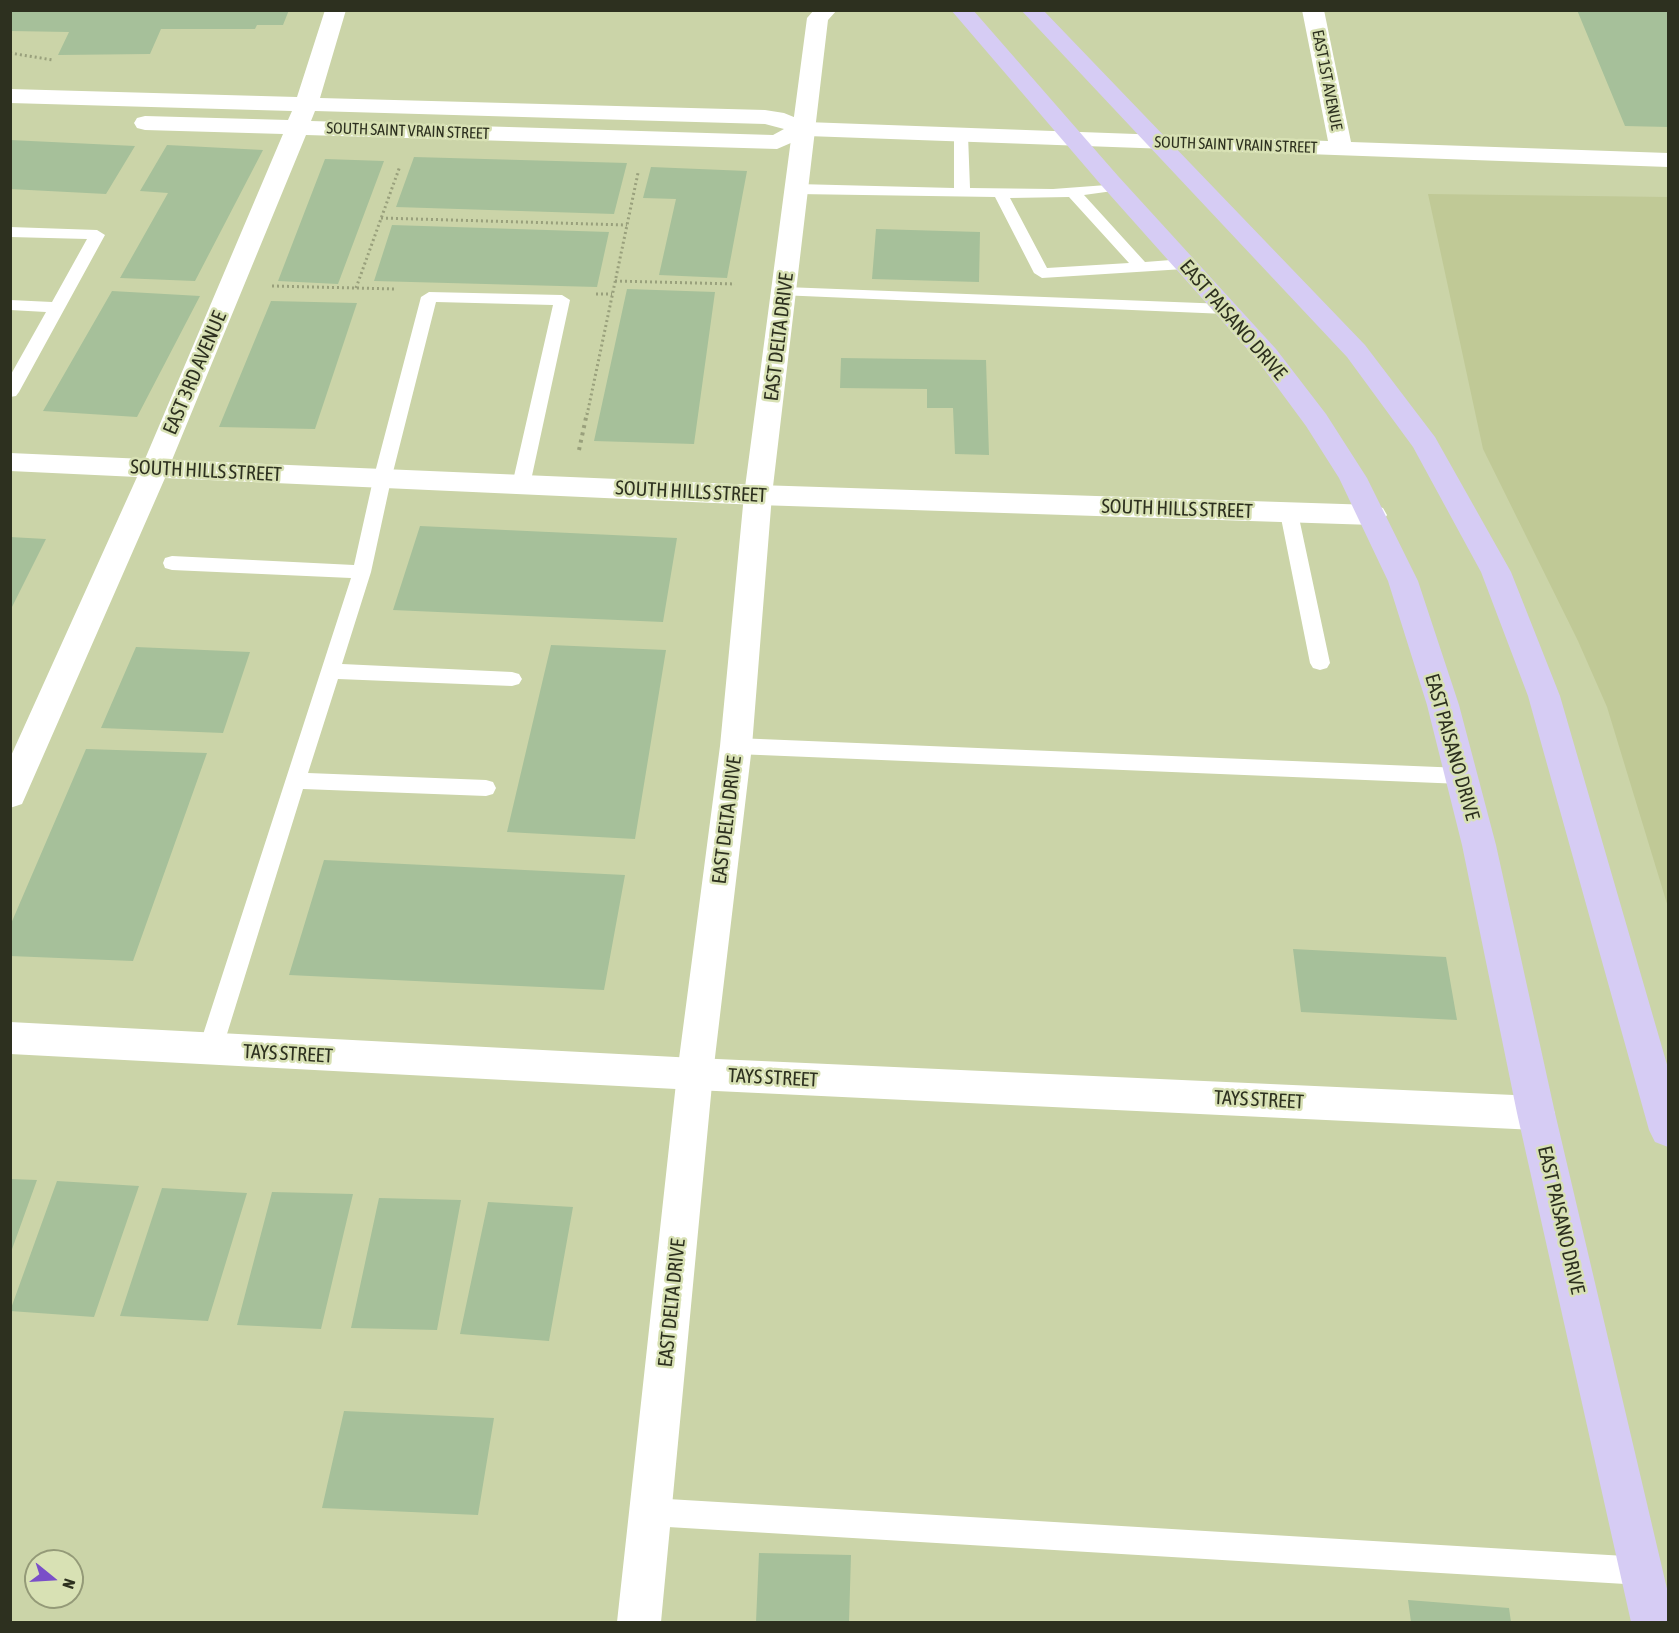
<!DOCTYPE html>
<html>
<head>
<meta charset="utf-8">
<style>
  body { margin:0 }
  #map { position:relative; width:1679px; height:1633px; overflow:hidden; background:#cbd4a8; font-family:"Asap Condensed",sans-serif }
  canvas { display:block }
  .frame { position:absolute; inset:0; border:12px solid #2d301f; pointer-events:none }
  .north { position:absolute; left:24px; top:1549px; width:60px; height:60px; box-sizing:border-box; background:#d8e1b4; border:2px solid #949a78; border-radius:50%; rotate:108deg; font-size:16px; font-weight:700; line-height:24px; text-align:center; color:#2d301f }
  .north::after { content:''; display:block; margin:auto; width:21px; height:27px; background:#7a4fc8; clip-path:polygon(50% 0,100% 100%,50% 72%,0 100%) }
</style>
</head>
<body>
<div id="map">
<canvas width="1679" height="1633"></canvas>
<div class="frame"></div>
<div class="north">N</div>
</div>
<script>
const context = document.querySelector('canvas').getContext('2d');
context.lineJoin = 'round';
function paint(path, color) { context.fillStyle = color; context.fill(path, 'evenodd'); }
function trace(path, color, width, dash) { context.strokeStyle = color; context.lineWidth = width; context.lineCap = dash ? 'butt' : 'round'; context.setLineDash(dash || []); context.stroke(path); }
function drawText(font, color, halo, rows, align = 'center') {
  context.font = font + ' "Asap Condensed",sans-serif'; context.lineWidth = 5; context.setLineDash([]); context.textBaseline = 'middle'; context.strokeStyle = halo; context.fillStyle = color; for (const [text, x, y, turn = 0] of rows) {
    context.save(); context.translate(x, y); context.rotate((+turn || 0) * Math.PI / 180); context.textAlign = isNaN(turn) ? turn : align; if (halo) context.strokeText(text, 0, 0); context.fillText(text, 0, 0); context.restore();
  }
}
paint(new Path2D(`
  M1428,194L1668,197V907L1607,707L1578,641L1483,449Z`), '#c0c996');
paint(new Path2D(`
  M10,10H289L283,25H257L255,29H161L150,54L58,55L69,32L10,31Z
  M1577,10H1668V127L1625,126Z
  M10,140L135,146L106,194L10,189Z
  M167,145L263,150L195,281L120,278L168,193L140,191Z
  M414,157L627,163L614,214L396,207Z
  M325,159L384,161L338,284L278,281Z
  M651,167L747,171L727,278L659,275L676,199L643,198Z
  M392,225L609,232L597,287L374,281Z
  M876,229L980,232L979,282L872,279Z
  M627,289L715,292L694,444L594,441Z
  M112,291L200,296L137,417L43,411Z
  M271,301L357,303L315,429L219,427Z
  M841,358L986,360L989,455L955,454L953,408H927V389L840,388Z
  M420,526L677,538L663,622L393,610Z
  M10,537L46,539L10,611Z
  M551,645L666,650L635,839L507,832Z
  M136,647L250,652L223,733L101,728Z
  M86,749L207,753L133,961L10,956V926Z
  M324,860L625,875L604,990L289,975Z
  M1293,949L1446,957L1457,1020L1301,1012Z
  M10,1179L37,1180L11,1252H10Z
  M57,1181L139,1186L94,1317L10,1311Z
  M162,1188L247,1193L208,1321L120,1316Z
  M272,1192L353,1194L321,1329L237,1325Z
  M379,1198L461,1200L437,1330L351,1328Z
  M488,1202L573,1207L549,1341L460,1334Z
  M344,1411L494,1418L478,1515L322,1508Z
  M759,1553L851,1555L849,1622H756Z
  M1408,1600L1509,1608L1511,1622H1411Z`), '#a6c09a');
trace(new Path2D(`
  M10,53L53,60
  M381,218L627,225
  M615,281L735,284
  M272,286L396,289
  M356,288L400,166
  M596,294H612
  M587,415L638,173`), '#99a07c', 3, [2, 3]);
trace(new Path2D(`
  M579,450L587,413`), '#99a07c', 4, [3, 4.5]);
paint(new Path2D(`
  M961,131L968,135L970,188L1053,189L1120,184L1123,187L1120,190L1084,195L1145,262L1184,259L1192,264L1184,269L1042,278L1034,273L995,197L797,194L789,189L797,184L954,188V135ZM1069,197L1129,263L1047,268L1010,198Z
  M10,227L97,230L105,235L19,392L16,396L10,397V376L46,312L10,310V300L52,302L87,239L10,237Z
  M785,287L1226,304L1234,309L1226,314L779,295L777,292Z
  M429,292L562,295L570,300L530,485L527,489H515L512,485L553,305L436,302L391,480L371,572L342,664L512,672L519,674L522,679L519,684L512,686L338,679L308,773L486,780L493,782L496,788L493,794L486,796L303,789L222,1050L218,1057L210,1060L202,1057L198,1050L351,578L172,570L165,568L163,563L165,558L172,556L354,565L373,480L421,297Z
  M1289,507L1295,509L1298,513L1330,663L1327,668L1320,670L1313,668L1310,663L1280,513L1283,509Z
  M736,738L1462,768L1469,770L1472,776L1469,782L1462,784L736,754L729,751L726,746L729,741Z
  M651,1498L1642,1557L1652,1561L1656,1571L1652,1581L1642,1585L651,1526L641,1522L637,1512L641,1502Z`), '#fff');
paint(new Path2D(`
  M325,10H346L320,98L765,110L784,113L806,122L1328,141L1302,10H1324L1351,142L1668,153V167L807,136L777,149L306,135L172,460L758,485L1373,505L1383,508L1387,515L1383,522L1373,525L758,505L165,478L26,795L22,804L10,808V758L137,477L10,471V453L145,459L283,134L145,130L137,128L134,123L137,118L145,116L288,120L292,111L10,103V89L297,97ZM315,111L765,124L784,129L773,135L311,121Z
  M10,1022L695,1058L1536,1096L1549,1101L1555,1113L1549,1125L1536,1130L695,1090L10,1054Z`), '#fff');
paint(new Path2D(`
  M814,10H837L828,20L772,495L752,746L713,1074L661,1622H617L677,1074L720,746L744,495L807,18Z`), '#fff');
paint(new Path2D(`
  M951,10H973L1118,176L1276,349L1326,414L1367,478L1418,581L1459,705L1496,845L1555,1113L1668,1593V1622H1631L1517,1113L1462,845L1427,705L1388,581L1339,478L1306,426L1258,361L1102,186Z
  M1021,10H1043L1365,345L1435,437L1511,572L1560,696L1668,1068V1147L1655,1142L1649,1130L1528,696L1481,572L1413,447L1347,357Z`), '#d6ccf4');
drawText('16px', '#2d301f', '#d8e1b4', [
  ["EAST 1ST AVENUE",1327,80,79],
  ["SOUTH SAINT VRAIN STREET",408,131,2],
  ["SOUTH SAINT VRAIN STREET",1236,145,2]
]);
drawText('20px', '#2d301f', '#d8e1b4', [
  ["EAST PAISANO DRIVE",1233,320,49],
  ["EAST DELTA DRIVE",779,337,-83],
  ["EAST 3RD AVENUE",195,373,-67],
  ["SOUTH HILLS STREET",206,471,3],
  ["SOUTH HILLS STREET",691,492,3],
  ["SOUTH HILLS STREET",1177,509,2],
  ["EAST PAISANO DRIVE",1452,747,74],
  ["EAST DELTA DRIVE",727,820,-83],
  ["TAYS STREET",288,1054,3],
  ["TAYS STREET",773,1078,3],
  ["TAYS STREET",1259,1100,3],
  ["EAST PAISANO DRIVE",1561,1220,77],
  ["EAST DELTA DRIVE",672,1303,-84]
]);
</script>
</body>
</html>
